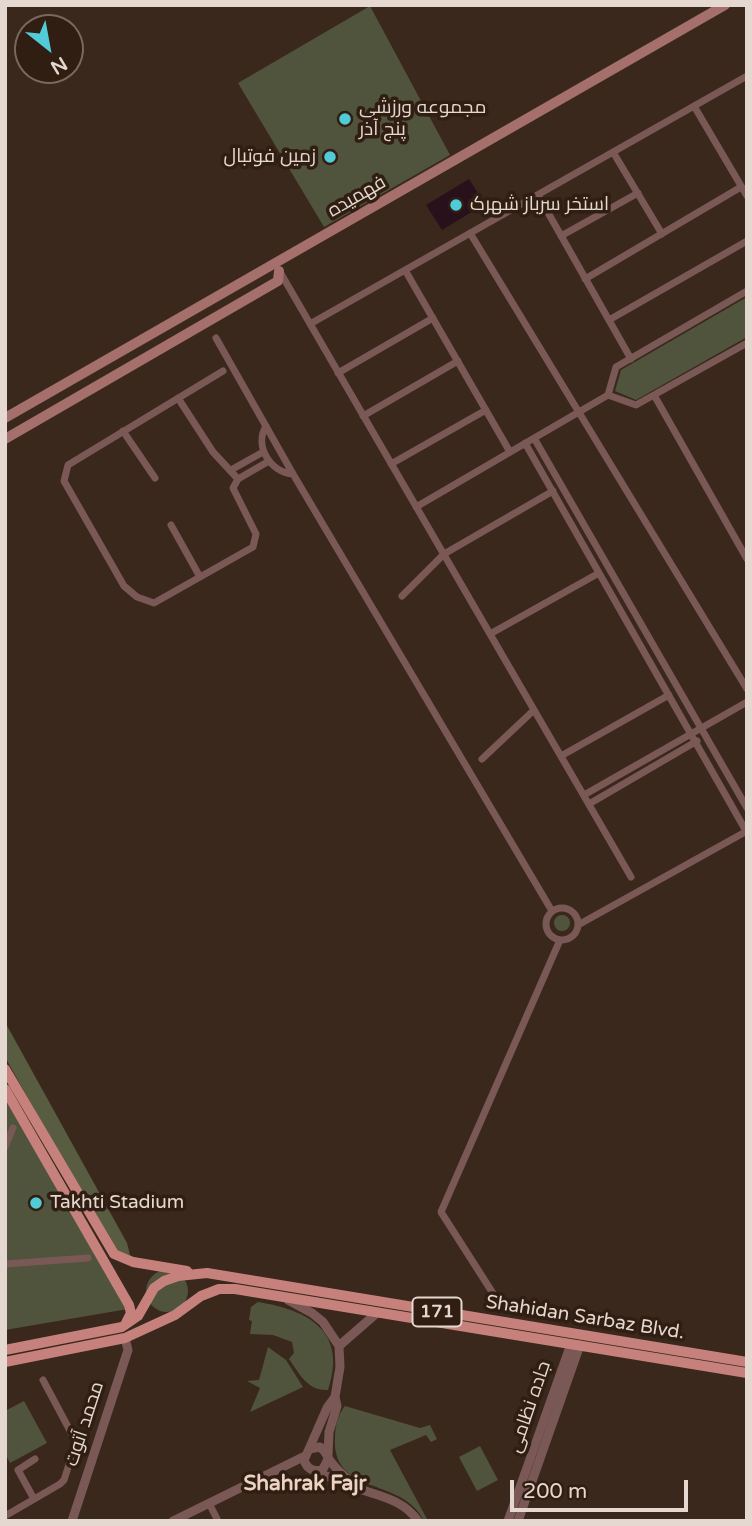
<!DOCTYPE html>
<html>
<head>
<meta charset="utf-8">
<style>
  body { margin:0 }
  #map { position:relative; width:752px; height:1526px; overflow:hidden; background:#3a281c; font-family:"Varela Round",sans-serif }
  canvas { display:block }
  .frame { position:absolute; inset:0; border:7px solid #e4d8d0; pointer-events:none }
  .north { position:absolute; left:14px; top:14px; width:70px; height:70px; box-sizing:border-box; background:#301e12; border:2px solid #78685e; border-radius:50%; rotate:149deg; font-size:19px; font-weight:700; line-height:28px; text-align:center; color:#e4d8d0 }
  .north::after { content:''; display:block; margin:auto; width:24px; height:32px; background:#52cbd8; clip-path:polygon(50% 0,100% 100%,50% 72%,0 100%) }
  .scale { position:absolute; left:510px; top:1480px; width:178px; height:32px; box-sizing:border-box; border:4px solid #e4d8d0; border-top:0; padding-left:9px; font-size:21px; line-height:24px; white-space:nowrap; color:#e4d8d0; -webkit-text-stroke:5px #301e12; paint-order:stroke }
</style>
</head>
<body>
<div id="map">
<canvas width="752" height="1526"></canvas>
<div class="frame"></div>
<div class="north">N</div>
<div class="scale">200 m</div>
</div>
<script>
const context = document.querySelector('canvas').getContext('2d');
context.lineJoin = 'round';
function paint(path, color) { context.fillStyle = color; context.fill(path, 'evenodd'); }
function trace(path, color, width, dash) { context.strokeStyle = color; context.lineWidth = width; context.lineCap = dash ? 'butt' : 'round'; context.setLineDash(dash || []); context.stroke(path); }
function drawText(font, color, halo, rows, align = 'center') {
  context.font = font + ' "Varela Round",Cairo,sans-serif'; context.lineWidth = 7; context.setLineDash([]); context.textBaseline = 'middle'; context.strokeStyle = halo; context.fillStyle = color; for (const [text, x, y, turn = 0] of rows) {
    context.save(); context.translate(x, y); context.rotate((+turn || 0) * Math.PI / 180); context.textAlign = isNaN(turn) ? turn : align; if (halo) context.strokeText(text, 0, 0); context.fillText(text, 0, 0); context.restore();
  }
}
paint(new Path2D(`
  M370,6L450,155L324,227L238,83Z
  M747,297V337L636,400L615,391L621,370Z
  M554 923a8 8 0 1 1 16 0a8 8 0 1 1-16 0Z
  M5,1098L128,1309L5,1330Z
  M146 1291a21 21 0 1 1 42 0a21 21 0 1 1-42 0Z
  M258,1302C308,1310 348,1331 328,1390C307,1391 300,1374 289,1359L294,1353L292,1342L273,1335L250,1334L252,1321L249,1320L251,1307Z
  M268,1347L286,1360L303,1387L250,1412L260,1388L247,1381L259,1380Z
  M24,1401L47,1443L10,1463L5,1453V1411Z
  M345,1406L420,1428L430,1425L437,1439L431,1442L426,1435L390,1450L428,1521H424C403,1476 331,1497 335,1437C335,1426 338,1414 345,1406Z
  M480,1446L498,1480L477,1491L459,1457Z`), '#51543c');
paint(new Path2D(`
  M5,1022L127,1243L130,1255L115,1251L107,1240L5,1057Z`), '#585c41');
paint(new Path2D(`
  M469,179L485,204L442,230L426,205Z`), '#29111b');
trace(new Path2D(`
  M694,106L747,196
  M613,152L662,234
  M538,195L631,359
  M470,233L747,689
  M561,236L638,193
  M405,270L510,452
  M280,272L631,877
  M585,279L741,187
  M609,320L747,241
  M310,324L747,76
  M216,338L293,474L552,911
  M338,373L433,318
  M608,395L636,405L747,343
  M654,395L747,559
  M178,398L213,452L238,479L233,488L256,534L253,547L154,603L137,597L124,586L64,481L68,465L223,371
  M363,416L458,361
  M266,426C254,446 270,472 293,474
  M123,431L155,478
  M534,438L747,808
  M525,443L746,831
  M391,464L486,410
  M231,470L263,452
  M238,479L269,461
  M416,507L608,395L616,367L747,291
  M171,525L200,577
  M402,596L444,554L553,491
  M490,634L599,573
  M561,756L669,695
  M482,759L534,710
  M584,795L747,702
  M589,804L697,741
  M546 924a16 16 0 1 1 32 0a16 16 0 1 1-32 0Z
  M578,925L747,831
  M5,1147L13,1128
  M5,1264L88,1258
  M494,1295L441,1212L560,940
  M34,1499L18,1470L35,1459
  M209,1503L218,1521
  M5,1516L60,1484L64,1480L75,1446V1440L43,1380`), '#7a5855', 7);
trace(new Path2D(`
  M288,1300L312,1313L323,1322L339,1346L340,1367L335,1397L327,1408L309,1449
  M339,1346L378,1312
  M328,1455L329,1432L337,1406L335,1397
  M328,1459L323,1469C314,1473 307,1469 304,1460L309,1449L320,1447C327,1452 326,1456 331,1462C339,1473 351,1482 363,1490
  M316,1472C329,1477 341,1482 354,1487C377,1496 402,1498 418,1521
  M72,1521L128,1350L125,1338
  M173,1521L305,1456
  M508,1521L571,1344
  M518,1521L580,1345`), '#7a5855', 9);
trace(new Path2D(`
  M5,418L725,5
  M5,439L278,281L279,271`), '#a56f6b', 10);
trace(new Path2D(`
  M5,1069L114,1254L133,1262L187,1271
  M5,1089L129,1305L131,1313L126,1323
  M5,1350L122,1327L138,1316L154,1288L164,1281L178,1276L207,1273L747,1362
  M5,1362L125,1338L175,1315L201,1296L219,1289H235L747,1373`), '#c6817c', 10);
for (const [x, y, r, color] of [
  [345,119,7,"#52cbd8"],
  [330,157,7,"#52cbd8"],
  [456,205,7,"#52cbd8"],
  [36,1203,7,"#52cbd8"]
]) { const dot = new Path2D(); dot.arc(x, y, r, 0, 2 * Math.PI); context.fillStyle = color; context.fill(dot); trace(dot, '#301e12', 2.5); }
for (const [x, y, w] of [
  [437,1312,49]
]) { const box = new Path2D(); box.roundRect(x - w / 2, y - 14.5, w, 29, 5); context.fillStyle = '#301e12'; context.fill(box); trace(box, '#e4d8d0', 2); }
drawText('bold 18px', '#e4d8d0', null, [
  ["171",437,1312]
]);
drawText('19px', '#e4d8d0', '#301e12', [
  ["مجموعه ورزشی",359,108],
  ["پنج آذر",359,130],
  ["زمین فوتبال",316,157,"right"],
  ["استخر سرباز شهرک",470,205],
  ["Takhti Stadium",50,1203]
], 'left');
drawText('19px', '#e4d8d0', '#301e12', [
  ["فهمیده",357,197,-30],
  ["Shahidan Sarbaz Blvd.",585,1318,9],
  ["جاده نظامی",530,1407,-71],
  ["محمد آتوت",85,1424,-72]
]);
drawText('bold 21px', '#ebd2c3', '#301e12', [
  ["Shahrak Fajr",305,1484]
]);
</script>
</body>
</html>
